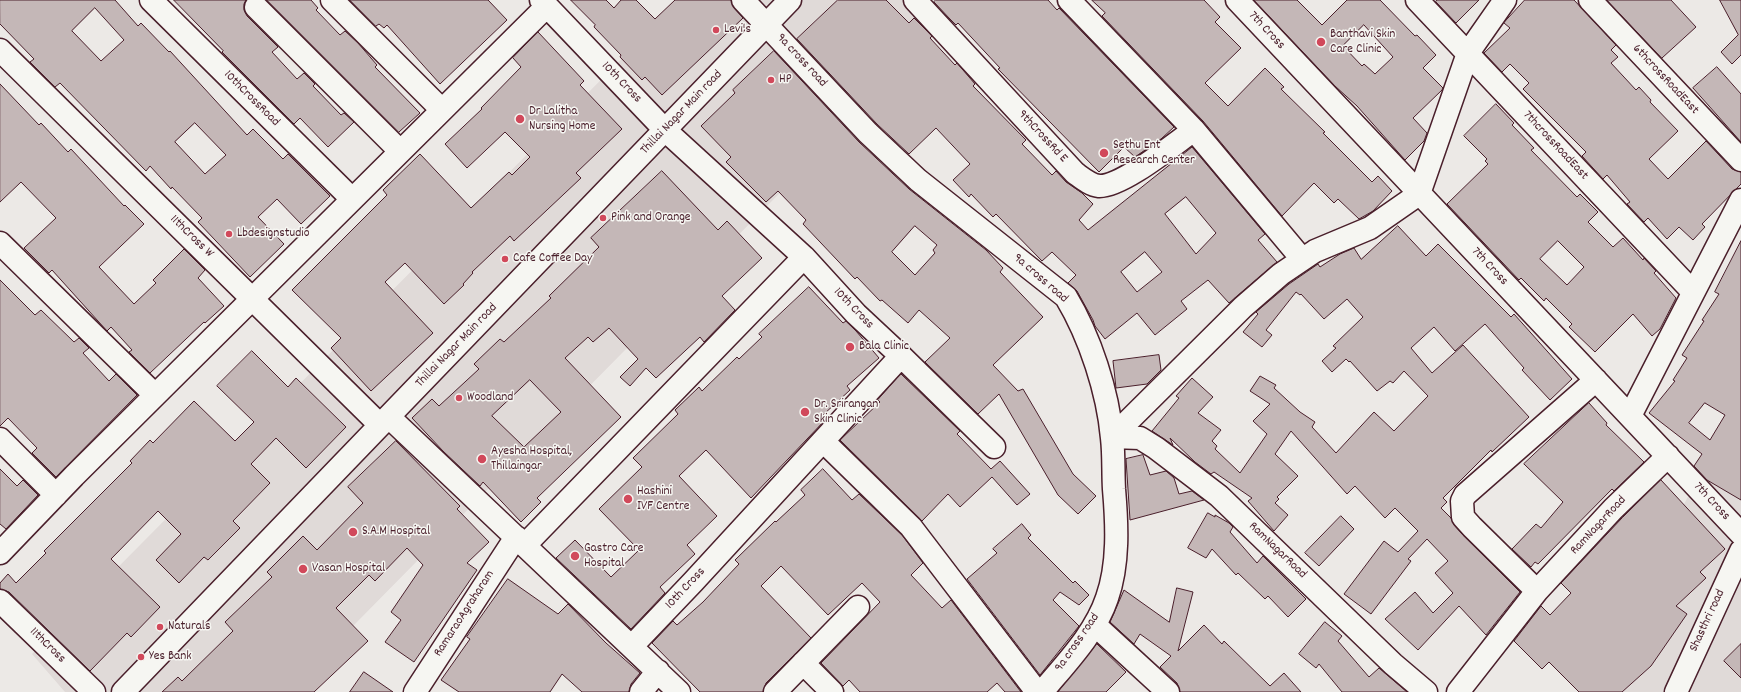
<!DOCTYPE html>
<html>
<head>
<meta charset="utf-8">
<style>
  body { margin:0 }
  canvas { display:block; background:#ece9e6 }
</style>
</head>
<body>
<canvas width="1741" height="692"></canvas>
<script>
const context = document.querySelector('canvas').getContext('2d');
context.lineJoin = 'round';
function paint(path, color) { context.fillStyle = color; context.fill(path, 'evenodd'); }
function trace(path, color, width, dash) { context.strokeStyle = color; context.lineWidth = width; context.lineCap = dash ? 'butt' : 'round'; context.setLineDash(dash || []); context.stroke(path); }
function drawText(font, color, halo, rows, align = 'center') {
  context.font = font + ' Dekko,sans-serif'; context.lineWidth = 3; context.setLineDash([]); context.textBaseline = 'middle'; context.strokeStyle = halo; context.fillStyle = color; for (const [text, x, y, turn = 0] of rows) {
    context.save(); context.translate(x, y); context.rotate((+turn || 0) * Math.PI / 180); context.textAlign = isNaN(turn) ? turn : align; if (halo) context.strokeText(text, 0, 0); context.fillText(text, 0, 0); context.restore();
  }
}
paint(new Path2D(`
  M680,0H970L288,692H65L32,654Z
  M1741,395V692H1586Z`), '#e0dad8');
const building = new Path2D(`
  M0,0H115L138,26L141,23L169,52L170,51L247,135L253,129L283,159L288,154L330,196L301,224L277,199L258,217L284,244L250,277L198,222L202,218L172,187L171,189L150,166L146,171L60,83L55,87L30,62L34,59L0,24ZM95,8L124,40L101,61L72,31ZM195,123L226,155L205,174L175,142Z
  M174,0H246L244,4V10L247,16L278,47L272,52L297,79L304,73L315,84L313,86L341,115L344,113L354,122L328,147L300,118L294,124L222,52L223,51Z
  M267,0H311L318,8L316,10L340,35L345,31L358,43L377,65L375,67L420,113L399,132Z
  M350,0H488L507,20L440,84L387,25L384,28L379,24L376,26Z
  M571,0H606L614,8L621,0H636L655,19L675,0H731L734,8L743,18L662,95L645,77L642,80L620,57L621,55L594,27L595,25Z
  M838,0H886L909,23L914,18L932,36L930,38L955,65L957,63L975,84L973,86L1026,140L1022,144L1052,175L1056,171L1066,182L1082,193L1093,204L1079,220L1088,230L1192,147L1265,234L1258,240L1277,262L1229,303L1208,280L1181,301L1187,309L1155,335L1137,313L1105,339L1095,326L1093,320L1077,291L1068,283L1076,275L1052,252L1042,261L996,214L993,217L971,194L969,197L953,180L970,164L936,128L909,154L877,124L797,39ZM1186,197L1216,233L1196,254L1165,214ZM1145,252L1162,272L1137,292L1121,272Z
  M936,0H1048L1057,10L1059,8L1174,127L1161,139L1135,157L1124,147L1099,172L998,69L1000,68L958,23L956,25L950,19L934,2Z
  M1092,0H1204L1220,17L1215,22L1241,48L1205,83L1228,106L1265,68L1284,87L1281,89L1325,132L1323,133L1372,182L1378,176L1392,191L1373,211L1359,219L1338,199L1334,203L1314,183L1282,216L1203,121L1102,16L1105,13Z
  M1254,0H1297L1322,25L1347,0H1380L1415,36L1417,35L1436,55L1423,68L1443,88L1442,90L1413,118L1427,133L1424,141L1405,160L1357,106L1335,86ZM1364,25L1393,57L1375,74L1364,64L1362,66L1343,46Z
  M1437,0H1479L1456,23L1436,2Z
  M1525,0H1574L1616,45L1611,50L1618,57L1611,63L1636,90L1639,87L1651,100L1650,102L1678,131L1649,159L1668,179L1706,141L1732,169L1741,172V184L1702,224L1705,227L1693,240L1679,227L1667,239L1648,218L1644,222L1627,204L1630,202L1607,175L1603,179L1582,156L1586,152L1523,89L1529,83L1510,64L1502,72L1484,53L1510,28L1504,23Z
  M1607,0H1671L1696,27L1662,58Z
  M1720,0H1741V55L1732,64L1721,52L1738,35Z
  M538,32L584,81L580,85L622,129L576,173L581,178L514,241L510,236L472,272L473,273L463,284L464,285L444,304L405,263L385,282L433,333L371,391L331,348L341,338L292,290L387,195L383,190L420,154L471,208L509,172L512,175L530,157L505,132L467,168L445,144L482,109L481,108L521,67L513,58Z
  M774,51L859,142L909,189L986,250L1003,268L1000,272L1043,317L993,365L1018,391L1023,389L1073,474L1096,496L1078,514L1058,495L999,394L978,414L925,362L950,338L919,310L908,323L882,300L880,301L857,277L855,279L803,224L806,220L778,191L766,202L726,162L731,157L701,126L735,93L733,90ZM915,226L937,245L933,250L935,253L915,275L892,252Z
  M1717,67L1741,94V142L1693,88Z
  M0,84L39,125L41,123L68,152L71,149L124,206L125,205L144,224L99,267L134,304L156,283L153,280L184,249L205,270L198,278L224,306L205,323L204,322L150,373L129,352L132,350L111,327L107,331L52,270L49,273L24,248L56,218L21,182L0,202Z
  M1496,104L1514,123L1512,125L1534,148L1531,150L1577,197L1580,194L1598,212L1588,222L1613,247L1623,238L1643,260L1644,258L1656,271L1654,273L1676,298L1660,329L1652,336L1633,314L1595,352L1569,327L1572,324L1546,298L1544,301L1521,278L1519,280L1447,204L1488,164L1485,161L1487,159L1464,136ZM1558,241L1584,267L1567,285L1540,259Z
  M662,171L718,230L727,221L762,258L722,296L735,310L704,342L700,337L656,378L646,368L630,386L620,377L638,359L609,328L593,342L588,337L565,358L621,417L537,498L541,502L521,522L483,482L480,486L443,451L412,418L432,399L439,406L479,369L474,364L500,339L504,342L551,298L549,296L599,247L591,238ZM530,380L561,412L524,447L492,416Z
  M1398,226L1426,256L1438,244L1511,317L1514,314L1572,379L1550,400L1522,370L1524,368L1485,324L1455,351L1434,327L1411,348L1432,373L1463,345L1529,417L1492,452L1491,450L1443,498L1447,502L1441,508L1451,518L1454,525L1463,535L1520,592L1486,635L1459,606L1418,650L1385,619L1415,592L1433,613L1453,593L1435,573L1448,561L1427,539L1408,559L1411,561L1371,614L1344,594L1384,541L1398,552L1418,531L1395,508L1385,518L1355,486L1347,494L1291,431L1275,454L1298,476L1277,497L1279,499L1275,503L1288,515L1274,531L1248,501L1252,498L1214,472L1211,474L1195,462L1170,438L1173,445L1152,431L1179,398L1176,396L1192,378L1213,397L1198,413L1221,430L1212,441L1217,446L1215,449L1240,473L1267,434L1253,421L1270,404L1250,391L1260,376L1276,385L1274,388L1300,412L1315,422L1312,427L1336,453L1374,412L1394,431L1428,396L1404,371L1393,383L1390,381L1377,391L1350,361L1349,362L1346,359L1332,372L1322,361L1336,348L1333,346L1363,317L1347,299L1324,319L1301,294L1300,295L1296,292L1266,330L1272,335L1262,347L1243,332L1258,314L1256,312L1289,284L1318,264L1320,267L1340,254L1354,248L1361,259Z
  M1741,241V500L1707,480L1694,466L1702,454L1649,413L1675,381L1673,380L1687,358L1682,355L1704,321L1702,320L1719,294L1715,292ZM1705,403L1725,415L1710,440L1689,423Z
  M0,280L35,315L41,310L74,342L79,338L89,348L83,353L109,381L116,374L137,395L56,477L32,453L37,448L8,418L0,426Z
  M809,287L843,323L846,321L856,331L879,358L847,386L850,390L823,415L826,419L751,498L706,450L679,476L717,516L687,545L695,554L660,587L665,593L631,629L556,558L575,540L611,577L639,550L599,509L642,467L633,458L678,414L675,410L699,387L702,391L737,357L739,359L762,337L759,334Z
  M252,351L288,387L296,378L346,427L306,468L276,438L251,464L270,483L233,521L240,528L208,560L204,557L179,583L156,560L181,534L158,511L111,559L160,607L131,637L127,633L90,671L9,592L0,589V583L8,574L16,583L46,553L44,551L132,463L130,461L150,440L153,443L194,401L235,441L254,422L217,386Z
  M1159,355L1161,370L1147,384L1116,388L1113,361Z
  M901,374L960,431L957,434L991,469L1000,461L1030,494L1017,505L992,477L960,507L948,494L922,521L840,440L880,402L878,400Z
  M1589,403L1607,423L1606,425L1644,462L1614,491L1612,489L1538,564L1535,562L1531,567L1512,549L1536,524L1541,528L1563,502L1524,464Z
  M396,441L460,506L457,509L489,542L467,563L477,570L414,662L385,642L401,620L391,612L423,565L407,548L375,581L369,575L336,608L368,641L314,692H162L178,677L182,681L233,631L225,622L272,577L267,572L303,536L317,550L363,503L348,487Z
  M1143,455L1150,475L1166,471L1174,478L1179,494L1192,491L1204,500L1130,520L1126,459Z
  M0,469L17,486L23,480L38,495L6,529L0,524Z
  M823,469L852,500L859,494L902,535L923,563L911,575L942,608L951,600L1021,692H1005L997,683L987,692H860L849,680L843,686L821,663L880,602L862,583L828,615L781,566L761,586L811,638L766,683L763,692H700L652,643L673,621L677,625L703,602L739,564L735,560L775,521L776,522L805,495L801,490Z
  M1661,480L1725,549L1700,572L1706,578L1676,606L1687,614L1651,666L1622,692H1579L1549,662L1542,669L1514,641L1541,606L1550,615L1571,593L1561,583L1622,518Z
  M1208,513L1215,517V515L1229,523L1233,527L1230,532L1257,563L1263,556L1306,599L1288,617L1268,596L1265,599L1238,573L1236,575L1212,549L1206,558L1188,548Z
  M1341,516L1354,529L1319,566L1305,553Z
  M1022,524L1031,535L1028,538L1073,583L1075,581L1089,595L1079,605L1060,592L1053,600L1079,626L1040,675L967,579L997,553L993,549Z
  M508,579L558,614L568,604L606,643L640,673L631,684L629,692H582L562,674L550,692H459L441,680L470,639L467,637Z
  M1177,588L1193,592L1178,651L1204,625L1222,644L1224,641L1270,686L1284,673L1301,692H1180L1177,683L1160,667L1171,656L1140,634L1134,644L1110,622L1124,590L1169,622Z
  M1325,622L1342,636L1338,641L1369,677L1379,668L1407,692H1342L1319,664L1316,668L1299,654Z
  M1097,644L1126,672L1106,692H1058Z
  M1741,644V678L1724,661Z
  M364,672L393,692H350Z`);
paint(building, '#c4b7b7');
trace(building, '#4a1f2b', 1);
const minor = new Path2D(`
  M151,0L352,199
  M332,0L442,110
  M541,0L665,130L804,257L856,314L901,356L693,582L632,646
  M743,0L868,133L918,180L1066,297C1090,337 1108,392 1112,438C1114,455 1113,472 1114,489C1117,524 1119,564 1107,598C1095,634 1066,663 1042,692
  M915,0L1075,173C1082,178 1090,185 1099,186C1122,187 1174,144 1194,130
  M1069,0L1194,130L1302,259
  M1237,0L1741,534
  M1417,0L1693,292
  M1590,0L1741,160
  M256,7L400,151
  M0,50L380,425
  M0,243L155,395
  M901,356L994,447
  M1630,416L1741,200
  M389,417L679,692
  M1112,437L1243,307L1281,274L1315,251L1370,228L1419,194L1468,53L1505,0
  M1112,437L1140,438L1156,448L1219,496L1393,664L1426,692
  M0,439L56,495
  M823,441L911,527L1037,692
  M525,545L804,257
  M0,553L74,476L547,6
  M1537,591L1472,527L1463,517L1462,501L1465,495L1596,380
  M0,601L94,692
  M1095,625L1168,692
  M803,663L832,692
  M123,692L790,0
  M415,692L516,537
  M641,692L658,671
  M775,692L858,607
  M1458,692L1537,591L1613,509L1668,456`);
const major = new Path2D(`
  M1676,692L1741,551`);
trace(minor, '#4a1f2b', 25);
trace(major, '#4a1f2b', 25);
trace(minor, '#f6f6f2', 22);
trace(major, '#f6f6f2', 22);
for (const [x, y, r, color] of [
  [716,30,4,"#d1495b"],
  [1321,42,5,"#d1495b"],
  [771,80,4,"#d1495b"],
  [520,119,5,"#d1495b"],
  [1104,153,5,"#d1495b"],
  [603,218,4,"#d1495b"],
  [229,234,4,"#d1495b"],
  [505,259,4,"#d1495b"],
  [850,347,5,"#d1495b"],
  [459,398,4,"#d1495b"],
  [805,412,5,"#d1495b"],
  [482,459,5,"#d1495b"],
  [628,499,5,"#d1495b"],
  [353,532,5,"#d1495b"],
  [575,556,5,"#d1495b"],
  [303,569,5,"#d1495b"],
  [160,627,4,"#d1495b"],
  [141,657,4,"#d1495b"]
]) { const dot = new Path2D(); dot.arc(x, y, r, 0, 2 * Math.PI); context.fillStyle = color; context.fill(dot); trace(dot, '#f6f6f2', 1.5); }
drawText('13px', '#4a1f2b', '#f6f6f2', [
  ["Levi's",724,30],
  ["Banthavi Skin",1330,35],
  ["Care Clinic",1330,50],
  ["HP",779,80],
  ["Dr Lalitha",529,112],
  ["Nursing Home",529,127],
  ["Sethu Ent",1113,146],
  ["Research Center",1113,161],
  ["Pink and Orange",611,218],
  ["Lbdesignstudio",237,234],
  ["Cafe Coffee Day",513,259],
  ["Bala Clinic",859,347],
  ["Woodland",467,398],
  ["Dr. Srirangan",814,405],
  ["Skin Clinic",814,420],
  ["Ayesha Hospital,",491,452],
  ["Thillaingar",491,467],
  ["Hashini",637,492],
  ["IVF Centre",637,507],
  ["S.A.M Hospital",362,532],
  ["Gastro Care",584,549],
  ["Hospital",584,564],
  ["Vasan Hospital",312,569],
  ["Naturals",168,627],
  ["Yes Bank",149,657]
], 'left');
drawText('13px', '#4a1f2b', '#f6f6f2', [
  ["7th Cross",1266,31,47],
  ["9a cross road",801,61,47],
  ["6thcrossRoadEast",1665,80,47],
  ["10th Cross",621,83,46],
  ["10thCrossRoad",251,99,45],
  ["Thillai Nagar Main road",682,113,-46],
  ["9thCrossRd E",1042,137,47],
  ["7thcrossRoadEast",1555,146,47],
  ["11thCross W",191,237,44],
  ["7th Cross",1489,267,47],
  ["9a cross road",1040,279,41],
  ["10th Cross",853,309,46],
  ["Thillai Nagar Main road",457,346,-46],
  ["7th Cross",1711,502,47],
  ["RamNagarRoad",1599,526,-47],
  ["RamNagarRoad",1277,551,44],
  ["10th Cross",686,589,-47],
  ["RamaraoAgraharam",465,614,-57],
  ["Shasthri road",1708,621,-65],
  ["9a cross road",1078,643,-55],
  ["11thCross",47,646,44]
]);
</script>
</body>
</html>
